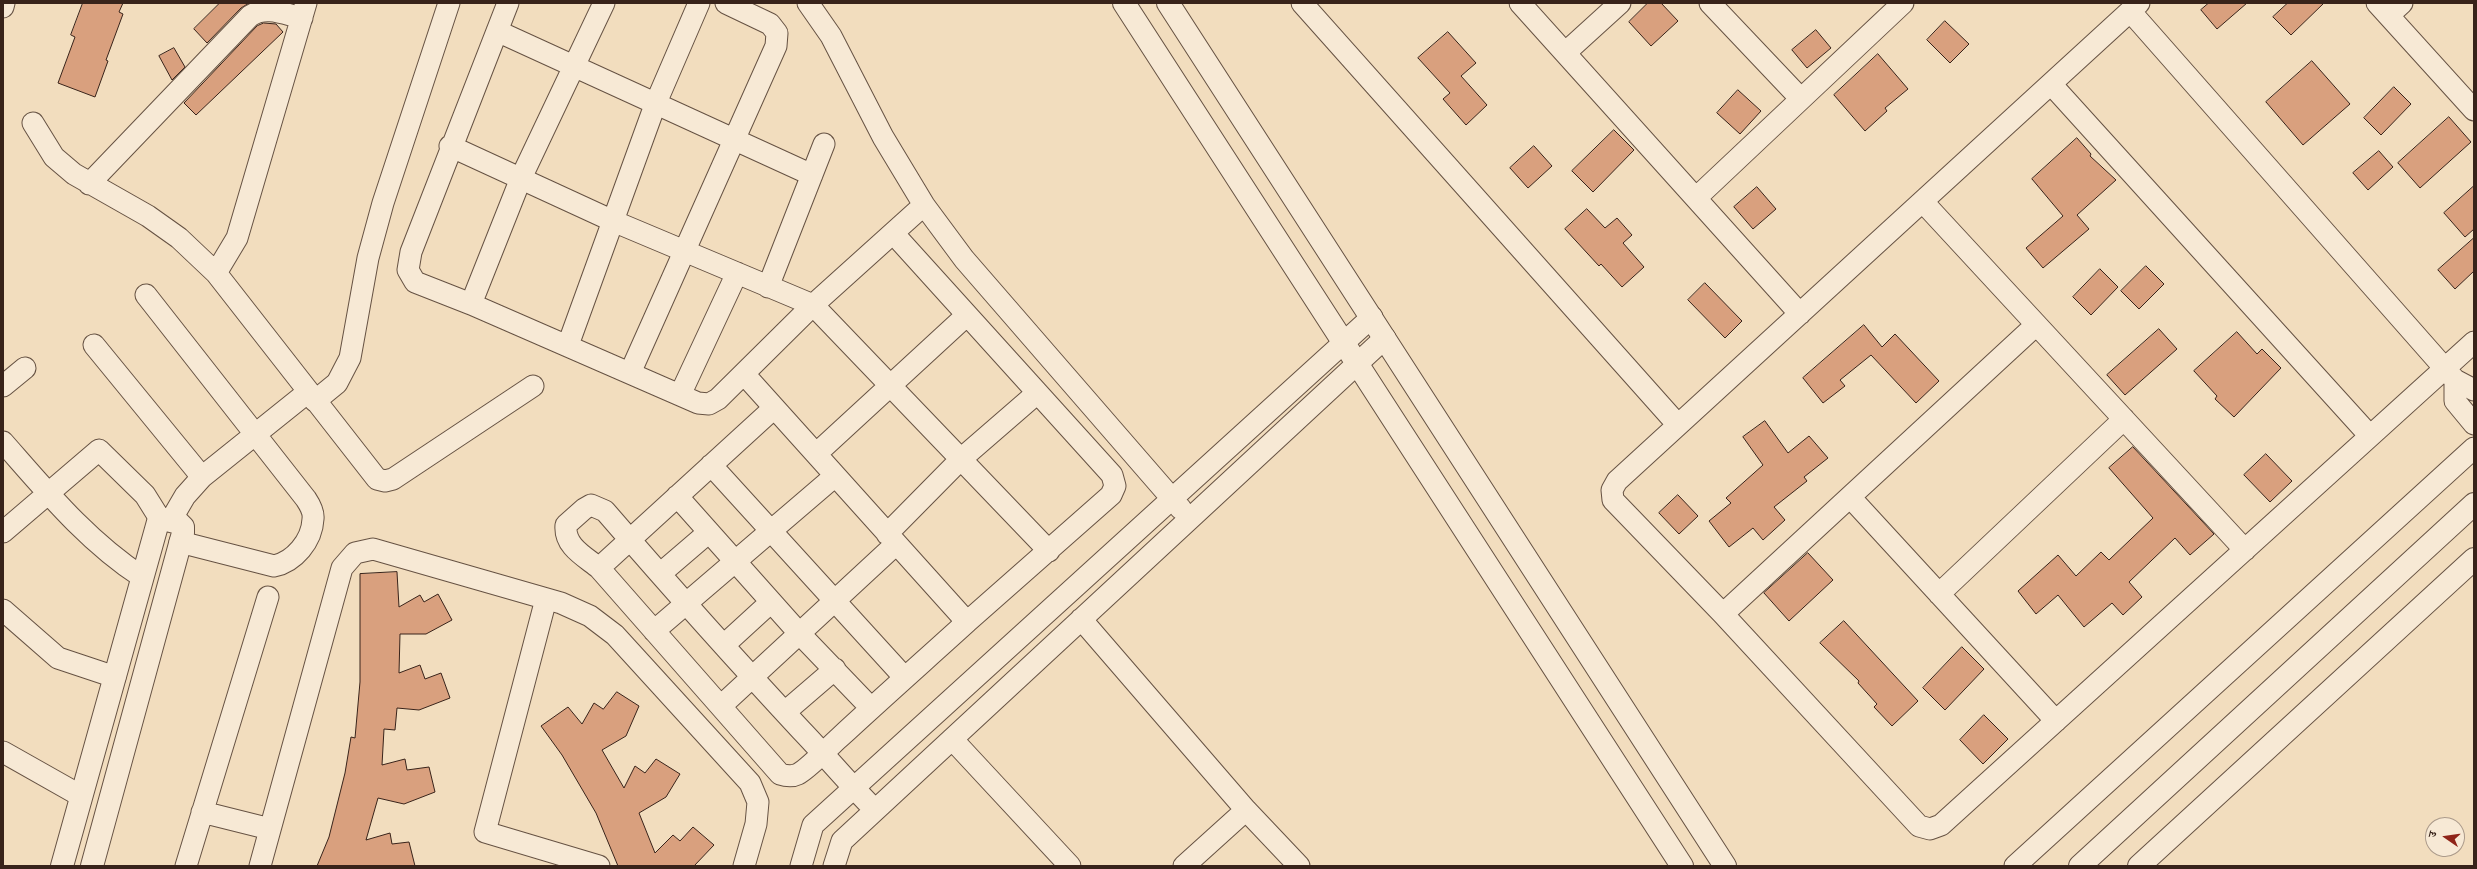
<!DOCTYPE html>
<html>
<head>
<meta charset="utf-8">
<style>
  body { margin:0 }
  #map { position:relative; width:2477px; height:869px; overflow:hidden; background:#f2ddbe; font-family:Vollkorn,"Noto Serif Devanagari",serif }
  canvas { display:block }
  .frame { position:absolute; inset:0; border:4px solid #38231a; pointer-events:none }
  .north { position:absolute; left:2425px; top:817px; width:40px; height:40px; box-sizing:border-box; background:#f7e9d5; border:1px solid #ab9a8a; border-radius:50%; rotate:283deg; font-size:11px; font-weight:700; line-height:16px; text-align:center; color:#38231a }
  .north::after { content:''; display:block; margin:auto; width:14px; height:18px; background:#8f2418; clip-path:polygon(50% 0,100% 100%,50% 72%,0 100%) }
</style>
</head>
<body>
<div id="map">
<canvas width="2477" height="869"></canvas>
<div class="frame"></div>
<div class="north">उ</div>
</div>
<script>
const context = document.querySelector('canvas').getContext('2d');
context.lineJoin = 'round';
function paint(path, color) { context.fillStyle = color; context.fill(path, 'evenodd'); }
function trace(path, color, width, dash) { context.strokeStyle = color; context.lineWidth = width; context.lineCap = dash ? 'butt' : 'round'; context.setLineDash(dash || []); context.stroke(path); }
const building = new Path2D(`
  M83,3H123L119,12L123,14L106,60L108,61L95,97L58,83L75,37L71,35Z
  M220,3H249L241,8L207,43L194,29Z
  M1648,3H1661L1678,21L1651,46L1629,22Z
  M2209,3H2247L2217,29L2201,10Z
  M2288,3H2324L2291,35L2273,17Z
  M1945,21L1969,44L1950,63L1927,40Z
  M264,23L276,24L283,32L196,115L184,103L257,26Z
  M1816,30L1831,48L1807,68L1792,50Z
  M1448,32L1476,63L1461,76L1487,105L1466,125L1443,99L1450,93L1418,58Z
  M174,48L185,67L172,80L159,56Z
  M1878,54L1908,89L1885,108L1887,111L1865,131L1834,95Z
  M2312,61L2350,104L2303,145L2266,102Z
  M2394,87L2411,104L2381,135L2364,118Z
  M1738,90L1761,111L1740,134L1717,113Z
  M2449,117L2471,142L2420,188L2398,163Z
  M1614,130L1634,150L1593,192L1572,171Z
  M2077,138L2091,154L2090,156L2116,180L2077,215L2089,229L2043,268L2026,248L2063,216L2032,179Z
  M1534,146L1552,166L1528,188L1510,168Z
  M2379,151L2393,167L2368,190L2353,173Z
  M2474,186V229L2465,237L2444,213Z
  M1757,187L1776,209L1753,229L1734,207Z
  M1587,209L1605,228L1617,218L1632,235L1623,243L1644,267L1622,287L1601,264L1599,266L1565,229Z
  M2474,238V271L2455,289L2438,270Z
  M2146,266L2164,284L2139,309L2121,291Z
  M2100,269L2118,287L2091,315L2073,297Z
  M1705,283L1742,321L1725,338L1688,300Z
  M1864,325L1882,347L1895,334L1939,381L1916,403L1871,355L1840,380L1845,386L1823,403L1803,378Z
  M2159,329L2177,349L2125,395L2107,375Z
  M2237,332L2257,354L2262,349L2281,368L2234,417L2215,399L2217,396L2194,371Z
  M1765,421L1788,453L1809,436L1828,458L1804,477L1807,481L1774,507L1785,520L1763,540L1753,528L1729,547L1709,521L1731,503L1726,498L1763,465L1743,437Z
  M2133,447L2214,534L2190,555L2175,538L2129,582L2142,597L2123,615L2112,603L2084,627L2058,595L2036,614L2018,591L2058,555L2076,576L2101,552L2109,560L2153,518L2109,468Z
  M2266,454L2292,481L2270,502L2244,475Z
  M1678,495L1698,516L1679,534L1659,513Z
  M1808,553L1833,580L1789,621L1764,593Z
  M397,572L399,607L420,595L424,602L438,594L452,620L426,634H400L399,673L420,665L425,679L441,673L450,698L419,710L397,708L395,730L384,729L382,765L405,759L407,770L429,767L435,792L404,804L378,798L366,840L390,833L392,844L409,842L415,866H317L329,837L345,773L351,737L355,738L360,682V574Z
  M1844,621L1918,701L1892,726L1874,707L1877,704L1858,683L1859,681L1820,643Z
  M1962,647L1984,669L1945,710L1923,688Z
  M617,692L639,706L626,736L602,750L624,788L635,766L645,773L656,759L680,774L666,797L639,813L655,853L673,835L680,841L693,827L714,845L694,866H618L596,813L562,755L541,726L568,707L582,724L594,703L603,709Z
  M1984,715L2008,739L1983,764L1960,740Z`);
paint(building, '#d9a07e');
trace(building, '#38231a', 1);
const minor = new Path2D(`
  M508,3L411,252L408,270L415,282L471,304L698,403L709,404L718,399L813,305L924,205
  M808,3L831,36L883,137L924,205L964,259L1181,509
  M1302,3L1678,425
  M1520,3L1800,314
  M1710,3L1801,99
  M2139,3L1617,481L1612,490L1613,500L1723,614L1919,826L1930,829L1941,825L2474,342
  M2377,3L2474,110
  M3,7L4,3
  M2130,11L2455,380L2474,390
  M2389,15L2402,3
  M497,31L812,175
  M1565,53L1620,3
  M2051,84L2370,436
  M33,123L54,157L74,174L148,216L179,238L216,273L377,479L385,481L393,479L533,386
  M450,146L613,221L813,305L1049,551
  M89,184L250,16C266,5 284,14 302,18
  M1696,198L1903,3
  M1923,202L2245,550
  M216,273L237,238L306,3
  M768,287L824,144
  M146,295L306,499C310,505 314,512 313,519C312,541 294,562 274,566L180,542
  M471,304L521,178L604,3
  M94,345L202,477
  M568,345L655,105L699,3
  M630,373L776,46L777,33L770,24L726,3
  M744,374L967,622L1111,495L1115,486L1112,475L893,233
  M2455,380V401L2474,424
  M3,386L25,368
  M680,395L737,273
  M315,401L337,383L350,358L368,258L383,203L449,3
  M3,442C47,492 87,541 142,577
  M816,454L967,315
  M711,465L905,678
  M677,496L799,633L871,708
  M1850,497L2056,721
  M171,520L185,496L202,477L308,392
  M3,532L99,450L145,495L160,519
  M887,534L961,459L1036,394
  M599,568L774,408
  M660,574L709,532
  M1939,594L2124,419
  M546,599L485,832L599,866
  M3,610L58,658L115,677
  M1723,614L2036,325
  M1081,619L1246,810L1299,866
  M654,631L835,476
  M724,645L771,602
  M721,706L896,544
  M785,712L835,669
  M952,739L1070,866
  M3,752L81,796
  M875,810C849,784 826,756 801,730C734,658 669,585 605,511L591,505L584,509L566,525C564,546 584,556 599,568L780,774C786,776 792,777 798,774C807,770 830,746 839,738C881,699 924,661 967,622
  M202,812L270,829
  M186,866L268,597
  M260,866L342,568L355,553L373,549L561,603L590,616L615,635L750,783L758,802L756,824L744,866
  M801,866L813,825L1372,317
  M834,866L842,841L1385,338
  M1184,866L1246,810
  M2015,866L2474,448`);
const tertiary = new Path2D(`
  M1124,3L1682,866
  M1168,3L1725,866
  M62,866L158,522L163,519L179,523L183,527V533L92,866
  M2080,866L2474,504
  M2139,866L2474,559`);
trace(minor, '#665243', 23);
trace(tertiary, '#665243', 24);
trace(minor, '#f7e9d5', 21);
trace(tertiary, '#f7e9d5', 22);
</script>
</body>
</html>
